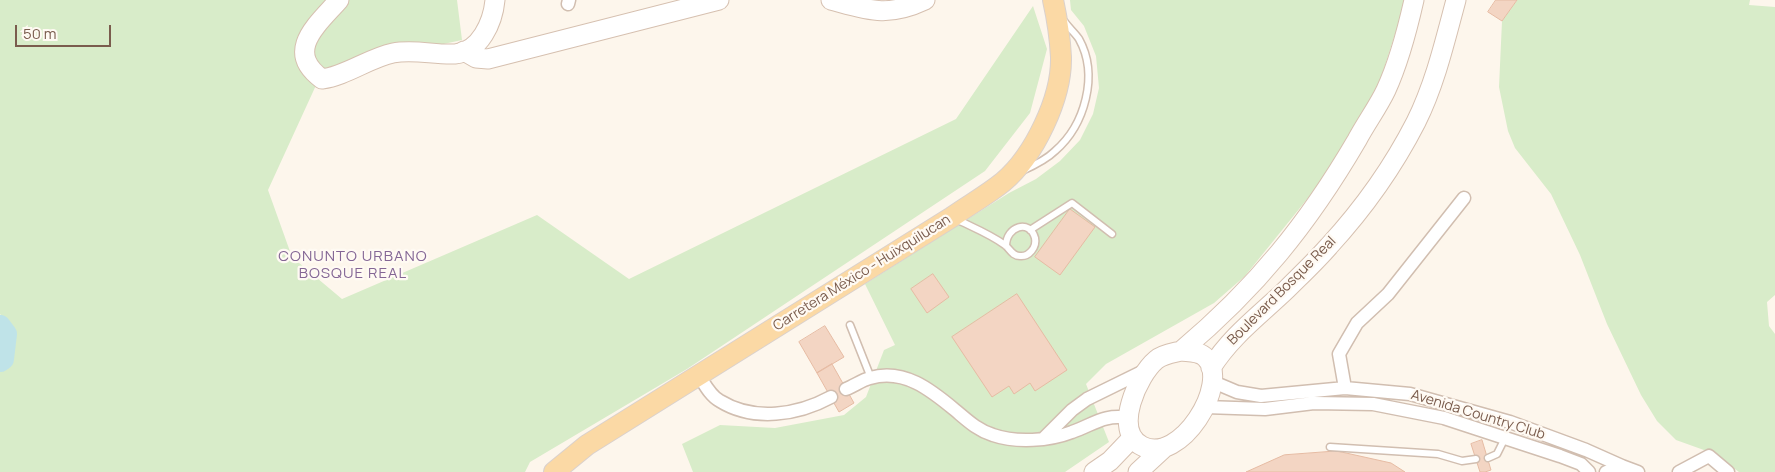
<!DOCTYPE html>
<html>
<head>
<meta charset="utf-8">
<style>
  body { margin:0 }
  #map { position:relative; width:1775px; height:472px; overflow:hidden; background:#fdf6ec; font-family:Manrope,sans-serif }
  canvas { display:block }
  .scale { position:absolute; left:15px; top:25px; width:96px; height:22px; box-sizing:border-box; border:2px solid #7a5c4d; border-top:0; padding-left:6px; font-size:15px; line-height:18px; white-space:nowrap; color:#7a5c4d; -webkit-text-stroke:4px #fffaf3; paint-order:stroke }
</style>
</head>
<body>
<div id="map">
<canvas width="1775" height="472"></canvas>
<div class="scale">50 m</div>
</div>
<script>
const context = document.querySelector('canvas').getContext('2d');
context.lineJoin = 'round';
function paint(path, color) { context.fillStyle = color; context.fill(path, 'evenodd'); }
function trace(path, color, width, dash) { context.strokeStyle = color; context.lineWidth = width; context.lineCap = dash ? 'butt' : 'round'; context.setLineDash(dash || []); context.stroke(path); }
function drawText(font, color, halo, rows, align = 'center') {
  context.font = font + ' Manrope,sans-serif'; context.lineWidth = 4.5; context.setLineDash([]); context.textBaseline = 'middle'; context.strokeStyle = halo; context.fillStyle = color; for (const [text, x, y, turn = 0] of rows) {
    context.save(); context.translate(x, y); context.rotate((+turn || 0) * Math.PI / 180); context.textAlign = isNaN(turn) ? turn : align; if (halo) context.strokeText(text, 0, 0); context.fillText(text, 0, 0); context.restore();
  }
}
paint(new Path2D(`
  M0,0H457L462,40L323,70L268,190L292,257L342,299L537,215L629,279L956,119L1033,6L1047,49L1030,113L985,171L687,369L530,462L525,472H0V369L10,364L14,332L0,314Z
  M1070,0H1406L1379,84L1348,141L1316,188L1245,276L1214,303L1106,364L1086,384L1109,442L1065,472H693L682,444L720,425L775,428L844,415L866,397L884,350L895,345L865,284L1009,193L1036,179L1060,161L1080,140L1093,114L1099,88L1096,56L1084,26L1071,10Z
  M1517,0H1750L1749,5L1775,7V295L1767,302L1769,326L1775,334V472H1739L1715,454L1676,440L1657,421L1641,395L1607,324L1580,255L1551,194L1515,148L1508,131L1499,87L1502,21Z`), '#d8ecc9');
trace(new Path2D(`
  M0,326L6,334L3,359L0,361`), '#bfe3e8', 22);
const building = new Path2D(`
  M1496,0H1517L1502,21L1488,12Z
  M1070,209L1095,227L1060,275L1035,257Z
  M933,274L949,297L927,313L911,289Z
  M1017,294L1067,370L1035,391L1030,383L1014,394L1009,386L992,397L952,337Z
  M825,326L844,357L817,373L799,342Z
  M832,364L854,403L839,412L817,373Z
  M1482,440L1491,470L1485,472H1480L1471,444Z
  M1337,451L1391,463L1405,472H1246L1284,455Z`);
paint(building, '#f3d5c3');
trace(building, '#e6bba3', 1);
const lane = new Path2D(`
  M1022,171C1033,166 1046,160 1055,151C1085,125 1099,75 1079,39C1075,33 1068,27 1064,21
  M956,219C972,227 990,234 1005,245C1010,249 1012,256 1020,256C1029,257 1037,247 1035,238C1030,219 1006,226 1006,246
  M1030,230L1072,203L1112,234
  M850,325L871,378
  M1330,447L1438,454L1462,461L1476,459
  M1488,458L1497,454L1505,438`);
const street = new Path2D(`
  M568,4L569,0
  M698,374C704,383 710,396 720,401C754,422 798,415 831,397
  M1211,381L1237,392L1261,396L1345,388L1410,394L1510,422L1586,450L1622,466
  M1345,388L1339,354L1357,323L1388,294L1464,198
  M846,389C854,386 862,380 870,378C904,368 931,390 955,410C967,420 977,430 993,435C1016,443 1049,441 1072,432C1095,424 1103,414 1129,418
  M1205,407L1265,409L1314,403L1373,404L1444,418L1560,456L1581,464L1589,472
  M1043,439L1072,410L1087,399L1146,370
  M1606,472L1622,466L1638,472
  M1679,472L1709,456L1728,472`);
const secondary = new Path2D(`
  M339,0C317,25 284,51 322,79C346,76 369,58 393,53C414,49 434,55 455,54C480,52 493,22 495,0
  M831,0C868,10 887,18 925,0
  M464,51L476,58L488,59L719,0
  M1181,351C1256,288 1308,224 1357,140C1366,123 1378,107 1386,90C1399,62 1407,31 1414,0
  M1181,351C1190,352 1200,351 1206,358C1231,383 1180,466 1142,446C1112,431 1138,375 1156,360C1163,354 1173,353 1181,351Z
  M1211,368C1231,336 1260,315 1287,289C1301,275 1316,261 1329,246C1363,209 1393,167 1416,122C1435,84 1445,41 1456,0
  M1094,472L1110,461L1132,438
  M1138,472L1165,447`);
const primary = new Path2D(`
  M554,472L587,445L952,217C969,205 987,195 1003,182C1034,156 1062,98 1061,57C1060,38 1057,18 1053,0`);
trace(lane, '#d1beb0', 9);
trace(street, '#d1beb0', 15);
trace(secondary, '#d6c0b0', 21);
trace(primary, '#dad1cd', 22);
trace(lane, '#fff', 6);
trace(street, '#fff', 12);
trace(secondary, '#fff', 19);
trace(primary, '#fbd9a5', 20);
drawText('14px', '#7a5c4d', '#fffaf3', [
  ["Carretera México - Huixquilucan",862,273,-32],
  ["Boulevard Bosque Real",1282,291,-45],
  ["Avenida Country Club",1478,415,17]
]);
context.letterSpacing = '1px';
drawText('15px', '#846695', '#fffaf3', [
  ["CONUNTO URBANO",353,257],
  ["BOSQUE REAL",353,274]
]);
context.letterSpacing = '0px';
</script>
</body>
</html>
